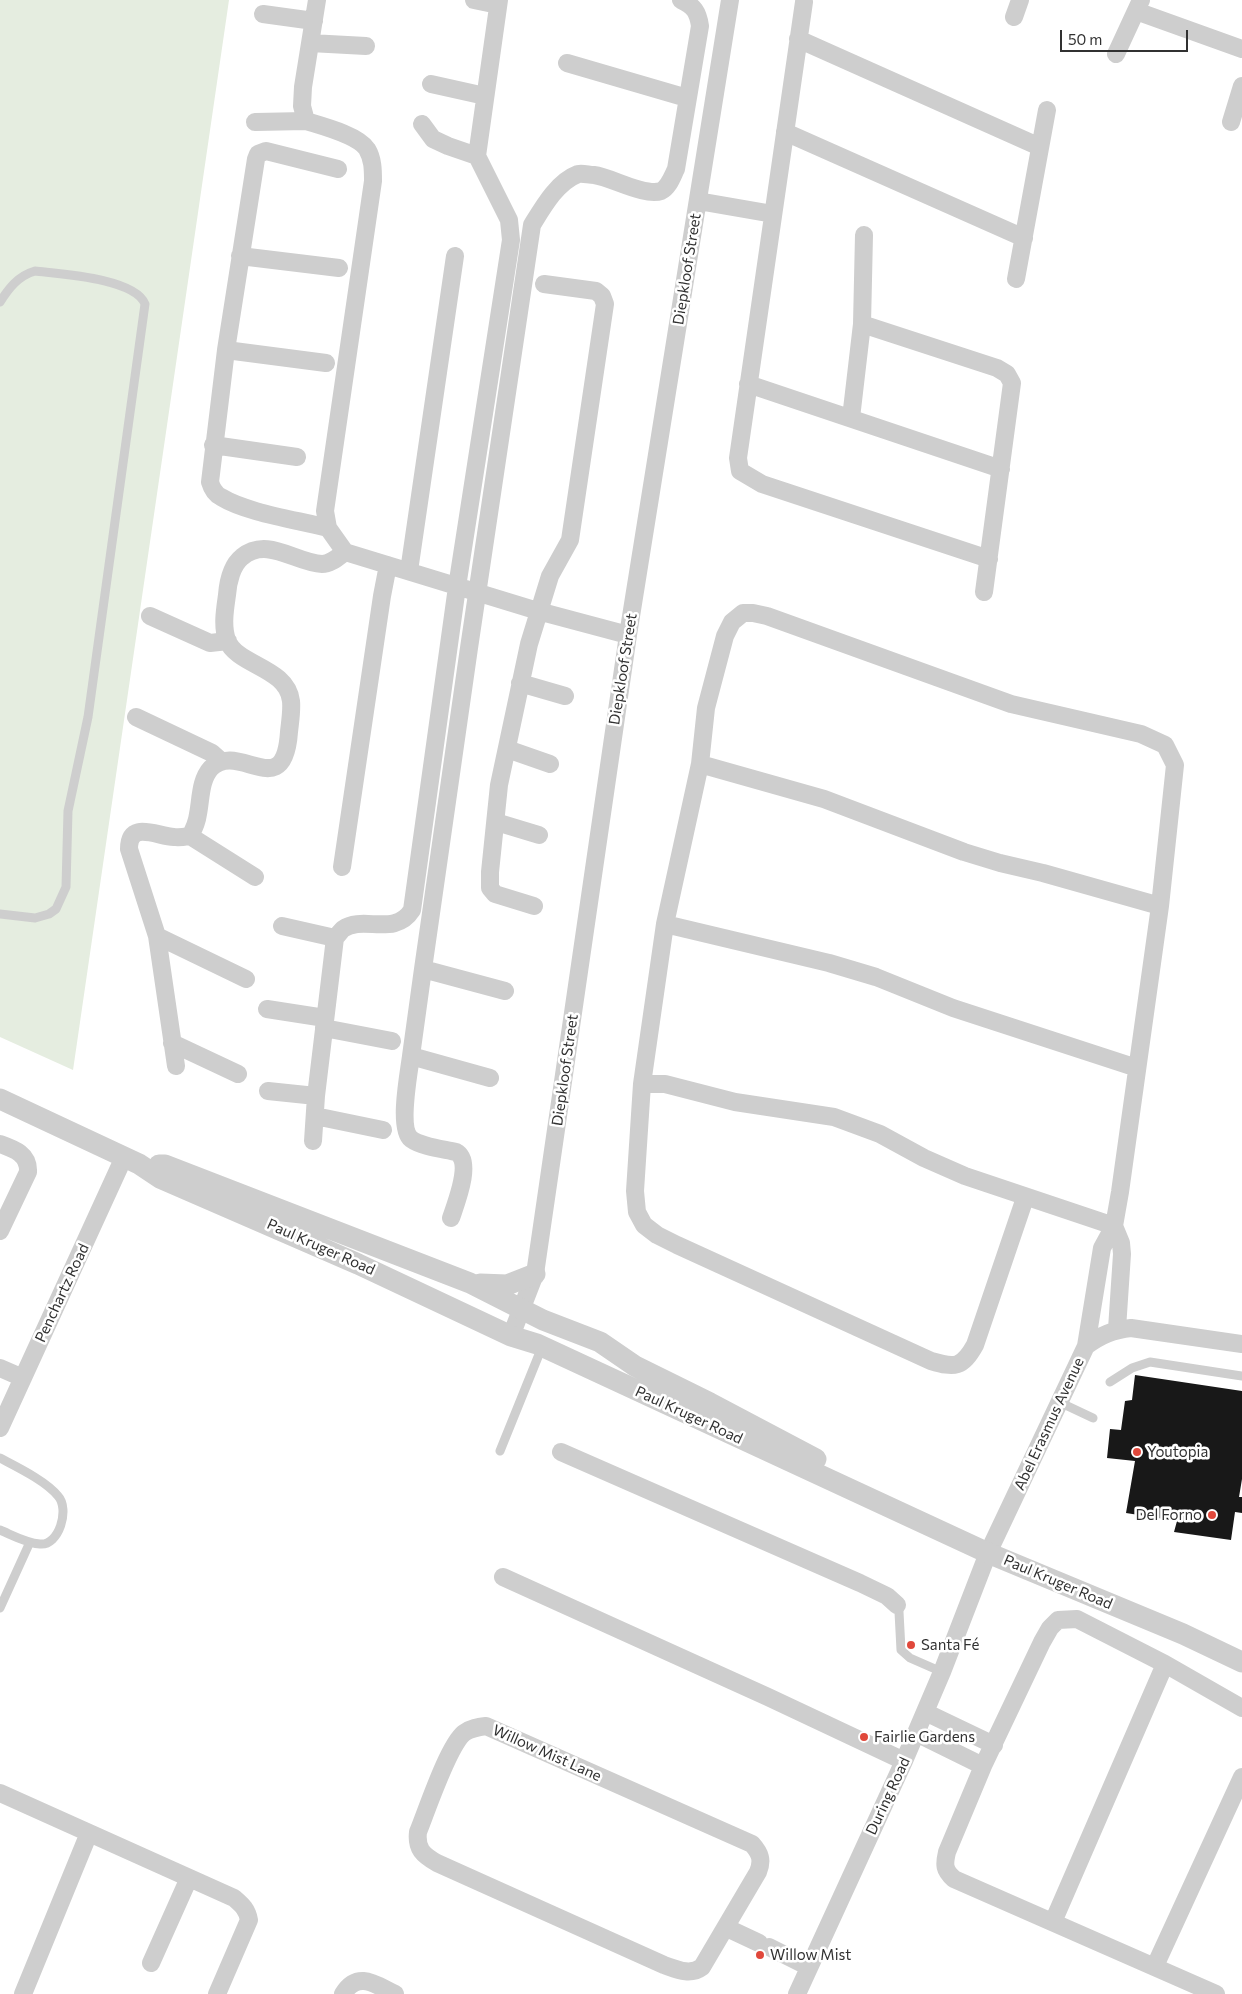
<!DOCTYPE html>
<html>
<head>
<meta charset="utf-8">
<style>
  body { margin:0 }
  #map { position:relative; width:1242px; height:1994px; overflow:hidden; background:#fff; font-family:Commissioner,sans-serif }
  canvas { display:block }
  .scale { position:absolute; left:1060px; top:30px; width:128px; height:22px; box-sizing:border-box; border:2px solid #313131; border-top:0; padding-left:6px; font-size:15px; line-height:18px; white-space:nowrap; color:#313131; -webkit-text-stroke:4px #fff; paint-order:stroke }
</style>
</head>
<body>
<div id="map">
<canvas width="1242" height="1994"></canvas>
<div class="scale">50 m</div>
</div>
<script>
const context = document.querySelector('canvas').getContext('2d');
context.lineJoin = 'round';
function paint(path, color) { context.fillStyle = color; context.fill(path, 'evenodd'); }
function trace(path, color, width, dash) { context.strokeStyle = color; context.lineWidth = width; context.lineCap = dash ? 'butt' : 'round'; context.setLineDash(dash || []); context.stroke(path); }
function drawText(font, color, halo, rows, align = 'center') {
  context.font = font + ' Commissioner,sans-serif'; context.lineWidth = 5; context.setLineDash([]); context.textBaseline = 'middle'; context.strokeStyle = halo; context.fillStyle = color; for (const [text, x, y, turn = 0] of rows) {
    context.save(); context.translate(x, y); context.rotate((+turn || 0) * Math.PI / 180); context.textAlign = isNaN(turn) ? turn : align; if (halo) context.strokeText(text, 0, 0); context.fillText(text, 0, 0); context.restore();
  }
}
paint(new Path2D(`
  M0,0H229L73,1070L0,1037Z`), '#e5ede0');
paint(new Path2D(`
  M1135,1375L1242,1391V1479L1239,1497H1242V1513L1235,1512L1231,1540L1174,1532L1177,1521L1126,1513L1135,1461L1107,1458L1110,1429L1121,1430L1125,1401L1132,1400Z`), '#181818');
trace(new Path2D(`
  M0,302C9,288 18,276 35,271C59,274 135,278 145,304L88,717L68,811L66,887L56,909L49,914L35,918L0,914
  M1110,1382L1132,1368L1150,1362L1242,1376
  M1059,1402L1093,1418
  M500,1451L542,1347
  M0,1458C17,1467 46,1481 58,1496C70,1509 59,1546 40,1544C26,1543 12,1535 0,1530
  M897,1605L899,1612L901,1650L910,1658L942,1672
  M0,1608L30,1542`), '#cecece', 9);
trace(new Path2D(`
  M317,0L303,87L302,106L306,121C322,126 358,135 367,149C373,159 373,170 373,181L325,511L328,528L345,552L538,611L628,635
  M474,0L498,5
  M804,2L738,458L740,471L762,484L989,559
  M1136,11L1242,49
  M263,14L314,21
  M1014,17L1020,0
  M798,39L1040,147
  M310,43L366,46
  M1116,54L1141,0
  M567,63L687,98
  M431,84L485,96
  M255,122L306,121
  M1231,122L1242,86
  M785,132L1024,238
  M477,156L499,0
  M698,201L773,214
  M240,256L339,268
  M1016,279L1047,110
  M862,324L997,368L1007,374L1012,383L984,592
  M226,350L326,363
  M748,384L1001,469
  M851,418L862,324L864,235
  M213,445L297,457
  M328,528C298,520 247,513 221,497C215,494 212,489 210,482L226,350L256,159L258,154L266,151L338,169
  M409,571L455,256
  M150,616L210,643L228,641
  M520,683L565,696
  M136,717L212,753L221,761
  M507,749L550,764
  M700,764L824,799L964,852L1000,863L1043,873L1160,906
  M496,822L539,835
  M190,836L255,877
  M342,867L382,596L388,565
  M534,906L495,894L490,888V872L499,785L529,644L550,576L570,540L605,304L602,296L596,291L544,284
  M665,924L829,963L876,977L953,1008L1137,1068
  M282,926L335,938
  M157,936L246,979
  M423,969L411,1056L490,1078
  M505,991L423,969L469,648L532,225C543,207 557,182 578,174C583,173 589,175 594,175C611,177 645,197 661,191C669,187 672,177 676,169L700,26C698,12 694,6 681,0
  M267,1009L325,1018
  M324,1028L392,1041
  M172,1043L238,1074
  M411,1056C409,1072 398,1128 411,1139C422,1147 443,1149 456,1152C473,1161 456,1203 451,1218
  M176,1066L157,936L129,849C129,820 156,836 174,837C179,838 184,837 190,836C194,829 197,822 198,814C201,799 200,780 211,768C239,740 284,805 289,732C290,722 292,711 291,701C287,667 237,666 227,640C222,626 225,609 227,595C228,582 232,565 242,557C267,536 296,563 322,564C331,564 338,557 345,552
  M642,1084H665L735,1102L834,1117L880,1134L924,1158L965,1176L1114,1226L1121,1243L1122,1254L1117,1329
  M268,1091L316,1096
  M315,1116L383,1130
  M313,1141L316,1096L335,938C338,935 340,932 343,929C363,915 395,937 412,910L457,587L511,240L509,220L477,156L448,146L433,139L422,124
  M0,1144C14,1149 29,1154 28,1172L0,1231
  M1025,1198L975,1345C962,1368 955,1368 931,1361L677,1245L657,1235L644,1225L637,1212L635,1191L642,1084L665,924L700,764L706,708L725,636L732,622L743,613H753L767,616L1011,704L1141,734L1165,745L1175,765L1160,906L1120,1192L1114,1226L1102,1248L1086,1346
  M511,1336L535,1274L628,635L730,0
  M0,1368L23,1378
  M0,1428L124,1157
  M561,1452L860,1583L887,1596L897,1605
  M503,1577L768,1697L904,1761
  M925,1712L994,1745
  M486,1726L752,1844C760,1853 763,1860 758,1872L702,1967C690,1976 676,1969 664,1965L437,1863C423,1855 416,1849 418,1832C427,1810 448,1746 464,1733C471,1728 478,1727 486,1726Z
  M916,1733L983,1766
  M0,1793L234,1898C242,1905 247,1909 249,1920L217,1994
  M1053,1922L1165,1664
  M727,1928L759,1943
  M769,1947L809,1967
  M151,1963L189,1878
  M1155,1966L1242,1777
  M23,1994L89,1833
  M343,1994C358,1970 376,1985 395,1994
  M797,1994L904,1761L942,1672L988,1553L1086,1346C1101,1335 1113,1330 1131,1328L1242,1344
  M1216,1994L954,1879C944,1870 944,1865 947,1852L983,1766L1042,1642L1050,1628L1058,1620L1077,1619L1165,1664L1242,1708`), '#cecece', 18);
trace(new Path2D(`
  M0,1099L139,1164L160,1178L358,1264L511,1336L537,1344L988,1553L1183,1634L1242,1662
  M159,1165H165L470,1283L543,1320L600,1342L635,1366L710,1403L816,1459
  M480,1284L507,1285L535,1274`), '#cecece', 21);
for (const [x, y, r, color] of [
  [1137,1452,5,"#e0483b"],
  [1212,1515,5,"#e0483b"],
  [911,1645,5,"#e0483b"],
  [864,1737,5,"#e0483b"],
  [760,1955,5,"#e0483b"]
]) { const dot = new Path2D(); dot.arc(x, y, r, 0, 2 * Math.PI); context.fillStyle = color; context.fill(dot); trace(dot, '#fff', 2); }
drawText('15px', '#313131', '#fff', [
  ["Diepkloof Street",687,269,-81],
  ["Diepkloof Street",623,669,-81],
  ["Diepkloof Street",565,1070,-82],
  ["Paul Kruger Road",321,1247,24],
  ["Penchartz Road",62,1293,-65],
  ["Paul Kruger Road",689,1415,25],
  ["Abel Erasmus Avenue",1049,1424,-65],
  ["Paul Kruger Road",1058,1582,23],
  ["Willow Mist Lane",547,1753,24],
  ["During Road",888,1796,-65]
]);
drawText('15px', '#313131', '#fff', [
  ["Youtopia",1147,1452],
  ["Del Forno",1202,1515,"right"],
  ["Santa Fé",921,1645],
  ["Fairlie Gardens",874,1737],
  ["Willow Mist",770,1955]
], 'left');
</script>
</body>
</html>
